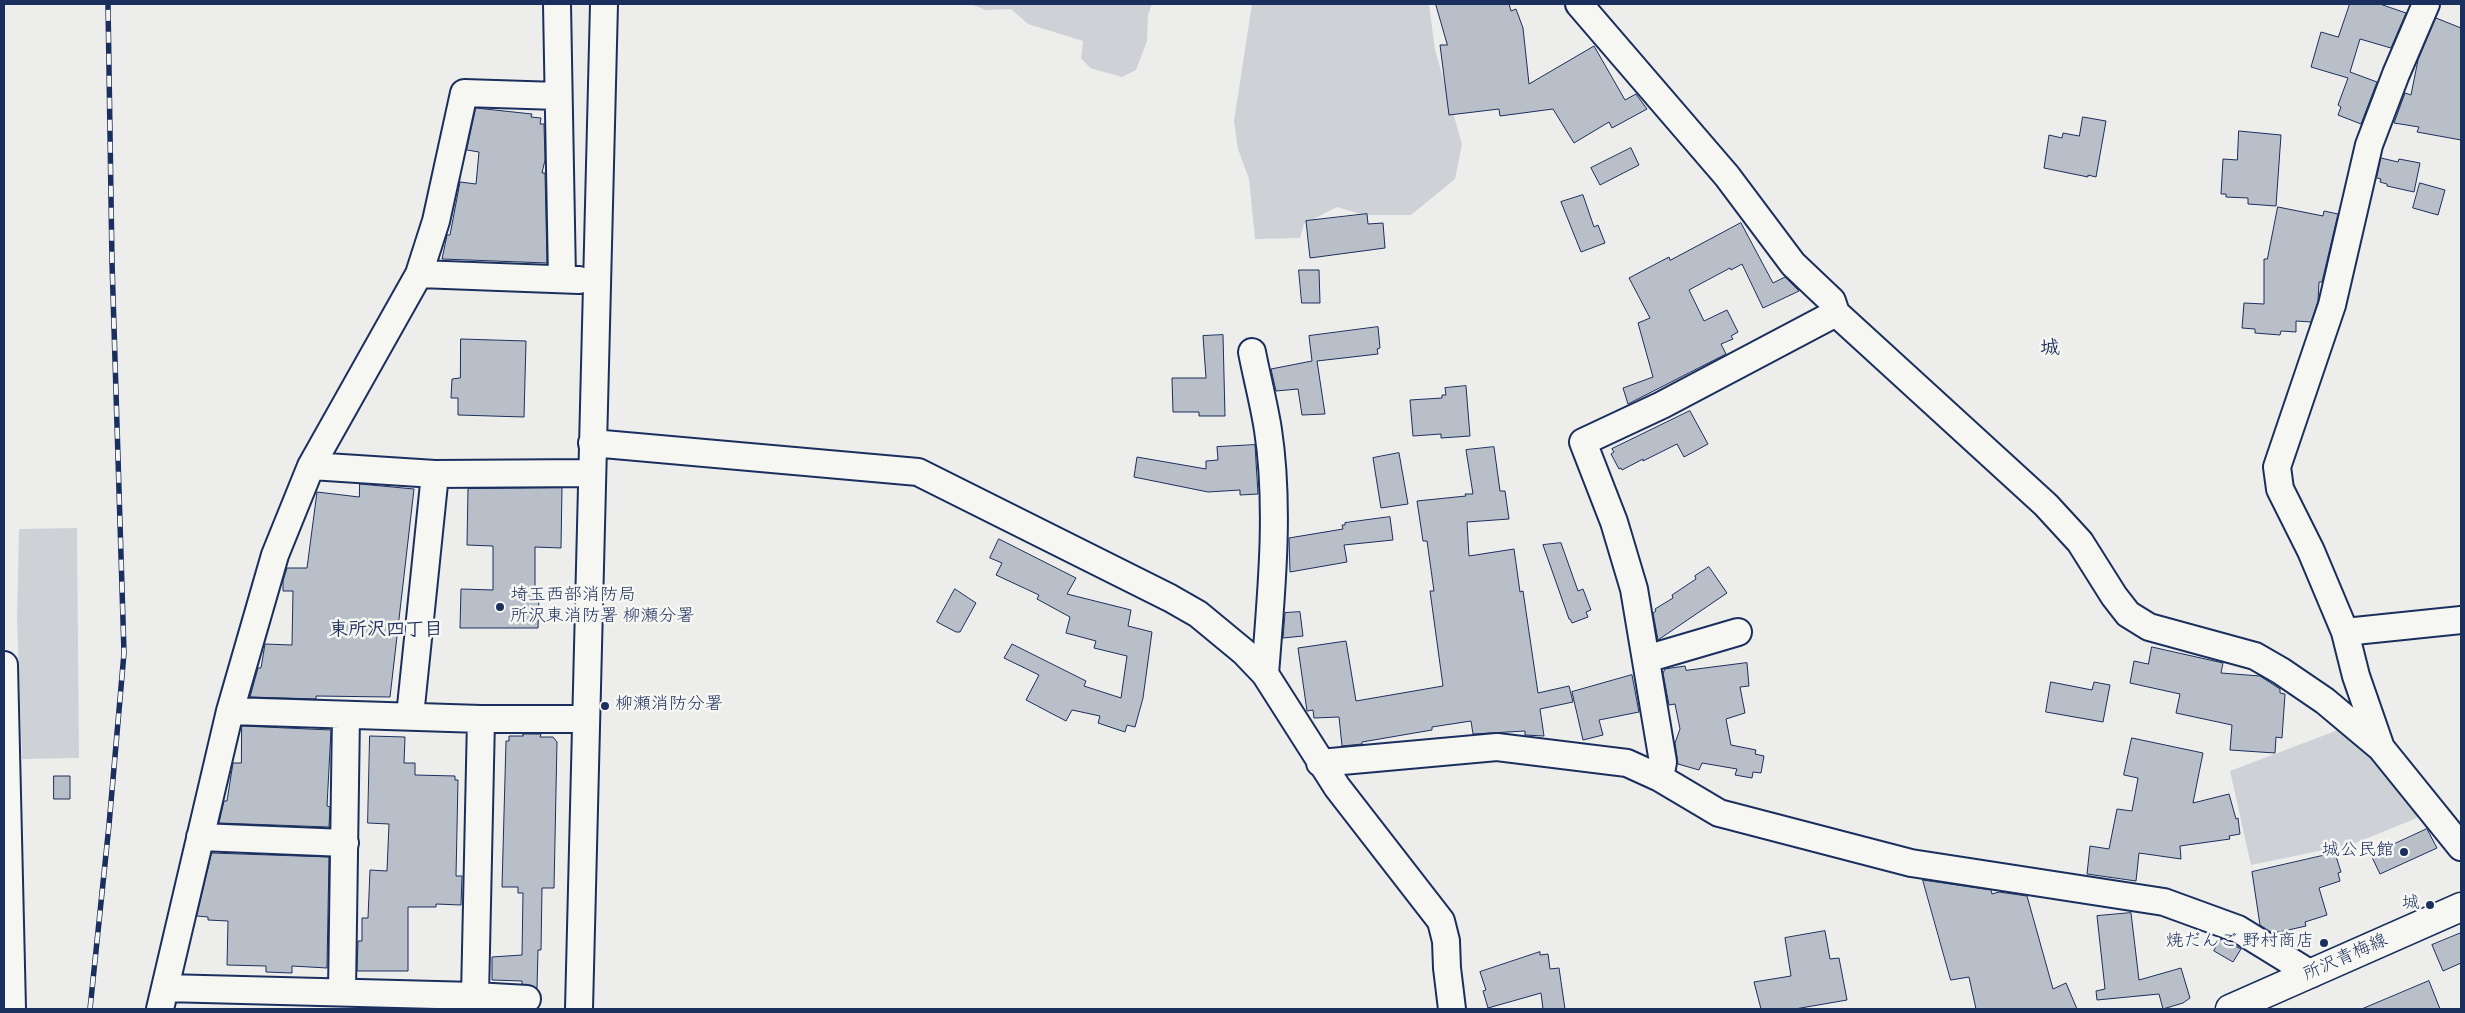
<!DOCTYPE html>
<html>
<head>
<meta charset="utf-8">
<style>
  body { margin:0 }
  #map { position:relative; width:2465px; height:1013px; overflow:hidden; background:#edeeec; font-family:"Indie Flower",sans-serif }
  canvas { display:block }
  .frame { position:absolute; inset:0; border:5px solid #1b2f5e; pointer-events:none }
</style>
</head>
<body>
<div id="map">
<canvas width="2465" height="1013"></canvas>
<div class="frame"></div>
</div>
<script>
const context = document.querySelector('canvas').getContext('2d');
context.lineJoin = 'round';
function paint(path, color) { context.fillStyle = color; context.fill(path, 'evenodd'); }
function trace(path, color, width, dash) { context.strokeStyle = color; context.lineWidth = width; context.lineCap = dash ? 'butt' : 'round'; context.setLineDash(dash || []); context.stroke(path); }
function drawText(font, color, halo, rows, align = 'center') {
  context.font = font + ' "Indie Flower","Klee One",sans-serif'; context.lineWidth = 5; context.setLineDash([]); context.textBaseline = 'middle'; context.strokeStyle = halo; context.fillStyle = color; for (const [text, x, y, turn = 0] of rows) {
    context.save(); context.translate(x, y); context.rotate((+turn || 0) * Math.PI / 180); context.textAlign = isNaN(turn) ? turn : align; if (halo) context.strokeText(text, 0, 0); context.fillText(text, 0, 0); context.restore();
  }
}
paint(new Path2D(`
  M970,4H1152L1148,15L1147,41L1136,70L1122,77L1090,68L1081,58L1083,41L1028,24L1011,9L986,10Z
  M1252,4H1429L1435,50L1462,144L1455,179L1411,215H1364L1337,207L1304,224L1300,238L1255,239L1249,179L1238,149L1234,121Z
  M77,528L79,758L22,759L17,619L19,529Z
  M2346,727L2424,815L2353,844L2251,865L2230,771Z`), '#ced2d7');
const building = new Path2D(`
  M1436,4H1509L1511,11L1516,9L1523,28L1529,84L1594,46L1625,100L1636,94L1647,109L1612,128L1609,122L1574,143L1553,109L1500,116L1499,109L1449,115L1440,45H1447Z
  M2350,4H2380L2406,13L2391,48L2360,39L2350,72L2377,82L2361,124L2338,115L2341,107L2338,105L2348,78L2311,67L2321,32L2338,37Z
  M2436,18L2461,28V140L2417,132L2419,127L2394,123L2405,93L2411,95L2418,60Z
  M476,108L532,114L531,117L541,118L540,124H544L545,160L542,173H545L547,263L442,259L447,235H450L460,182L476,184L479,152L467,150Z
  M2083,117L2106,121L2096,177L2088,175V177L2044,168L2049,135L2062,138L2063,133L2079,136Z
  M2239,131L2281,135L2276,206L2248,204V198L2226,197V194H2221L2223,159L2237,160Z
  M1631,148L1639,165L1600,185L1591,168Z
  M2381,158L2398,162L2399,159L2420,163L2414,192L2387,186V184L2380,182L2381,179L2377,178Z
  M2420,183L2445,190L2438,215L2413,208Z
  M1583,195L1594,227L1598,225L1605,243L1581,252L1561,202Z
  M2278,207L2323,216L2324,211L2338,214L2322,282H2319L2318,301L2311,322L2296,321V332L2281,331L2280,335L2255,333V329L2242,328L2244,303L2264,304V259H2267Z
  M1367,214L1368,224L1383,223L1385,248L1310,258L1306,221Z
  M1741,223L1773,283L1785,277L1799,291L1763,308L1742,264L1731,270L1730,268L1689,290L1704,321L1727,310L1738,332L1731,336L1733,339L1721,344L1726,354L1628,404L1623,388L1653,377L1638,323L1650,318L1629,278L1669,257L1670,260Z
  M1299,270H1319L1320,303H1302Z
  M1378,327L1380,348L1377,349L1378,354L1317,361L1325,414L1302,415L1298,389L1276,391L1271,369L1312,361L1309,336Z
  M1223,335L1225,416H1199V412H1173L1172,378H1206L1203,336Z
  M461,339L526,341L524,417L458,415V398H451L452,379L460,378Z
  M1466,386L1470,436L1441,438V434L1413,436L1410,400L1442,398V395H1446L1445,388Z
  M1690,411L1708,444L1684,457L1677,444L1643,461V459L1622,470L1621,468L1619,469L1611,454L1614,452L1612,449Z
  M1255,445L1258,494L1240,495V490L1208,492L1134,477L1137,457L1206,469V461L1218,460L1217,447Z
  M1494,447L1500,491H1505L1509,519L1467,522L1469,556L1514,549L1520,592L1523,591L1538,693L1569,686L1573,702L1540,709L1544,736L1525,735V731L1473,734L1471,721L1432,727V730L1362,742V744L1342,746L1339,717L1314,718L1313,710L1307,711L1298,648L1346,641L1356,701L1443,686L1430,591H1434L1427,541H1423L1417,501L1466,496L1465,494H1473L1466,450Z
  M1399,453L1408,504L1381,508L1373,458Z
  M360,484L414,489L390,697L316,696V699L250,697L258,668H261L265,644L292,645L293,591H283V581L287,568H307L317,492L359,497Z
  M562,488L561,548L535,547V595H539L538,628H460L461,589L493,590V546L467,545L468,489Z
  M1390,517L1393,540L1344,545L1347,562L1290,572L1289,538L1343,529L1342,525H1345V523Z
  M999,539L1076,578L1067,594L1131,610L1128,626L1152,632L1143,698L1135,727L1127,725L1125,732L1098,723L1100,716L1072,710L1066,721L1026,700L1039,675L1004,658L1012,644L1086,681L1084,686L1121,698L1127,656L1094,648L1096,641L1066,633L1070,617L1037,599L1039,595L996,575L1002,563L990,558Z
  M1561,543L1578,591L1583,589L1591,610L1586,612L1588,617L1572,623L1570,619H1569L1543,545Z
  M1709,567L1727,593L1658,640L1653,613L1656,611L1655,609L1673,598L1672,595L1696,579L1695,576Z
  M955,589L976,603L960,632H956L937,622Z
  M1300,612L1303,636L1283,638L1285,613Z
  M2152,647L2223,663L2221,673L2260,676L2280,689V693L2285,694L2282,738L2276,737L2275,753L2230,750L2232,725L2176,713L2180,694L2130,683L2134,661L2148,664Z
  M1747,663L1749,686L1740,687L1745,713L1726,719L1731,745L1756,750L1755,754L1764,756L1761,773L1753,772L1752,778L1735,775L1737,769L1702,763L1699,770L1678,764L1675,743L1680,729L1675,704L1669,705L1663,673L1665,669L1685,666L1686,670Z
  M1632,675L1639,712L1599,720L1603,735L1583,740L1572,692Z
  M2051,682L2092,690L2094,682L2110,685L2103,722L2046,712Z
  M242,726L331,730L327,806L330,807L329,827L219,823L224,801H227L233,763H241Z
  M523,734H541L540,737H553L557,742L554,888H542L541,950H538L537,988L522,984V981L492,980V957L522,955L523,893H518V887H502L506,741H509V736H523Z
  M370,736L405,737L404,763H415V775L455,776V780H458L456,876H462L461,905L436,904V907H408V971H357L358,941H362V918H368L370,870L387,871L389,824L368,823Z
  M2132,738L2203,753L2193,803L2229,794L2236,819L2238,818L2240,834L2229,836L2230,839L2180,846L2181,859L2139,853L2136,881L2087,874L2090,846L2109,849L2117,809L2132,811L2138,778L2124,775Z
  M54,776H70V799H54Z
  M2427,829L2437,848L2380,874L2371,855Z
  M212,853L329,857L327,968L292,966V973L266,972V966L227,965L228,921L208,920V917L197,916Z
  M2335,853L2341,872L2338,873L2340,881L2319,888L2327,915L2305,922L2306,926L2284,931L2272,933L2260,925L2252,872Z
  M1923,880L1991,890L1992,894L1999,892L2027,896L2053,989L2066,983L2077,1009H1976L1969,977L1951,980Z
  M2131,913L2139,980L2181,968L2190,998L2183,1003L2163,1009L2159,994L2097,1000L2096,991L2105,989L2097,916Z
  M1825,931L1830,959L1839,958L1847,1000L1795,1009H1761L1754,982L1791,976L1785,938Z
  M2461,933V963L2443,971L2432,945Z
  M2221,939L2241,949L2233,962L2214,951Z
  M1540,952V955L1548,954L1550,969L1559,968L1565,1009H1543L1541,993L1488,1008L1483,991L1486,990L1480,972Z
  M2429,981L2440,1009H2362Z`);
paint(building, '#b9bfc8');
trace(building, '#1b2f5e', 1);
const minor = new Path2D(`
  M557,4L562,279
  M1579,4L1727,176L1793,264L1832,301L1836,313L2046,505L2080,542L2114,596L2128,614L2149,627L2255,656L2281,671L2325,701L2381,748L2461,847
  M419,274L579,280
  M1252,352C1257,378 1264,404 1268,430C1280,508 1271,596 1265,674
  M592,443L918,472L1170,598L1198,614L1244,652L1265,674L1337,787L1441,921L1446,941L1447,968L1452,1009
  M311,466L435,474L591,473
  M2345,632L2461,620
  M1646,659L1738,632
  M4,665L12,1009
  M230,711L481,719H586
  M410,716L435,474
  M2381,748L2356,676L2345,632L2311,551L2280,489L2277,467L2332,305L2369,145L2396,74L2426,4
  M1320,763L1497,747L1627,763L1660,778L1719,813L1911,863L2164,902L2238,929L2311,974
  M1660,778L1663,762L1634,589L1614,522L1583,442L1662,405L1836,313
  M200,837L345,843
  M165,988L475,996L481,719
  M342,991L346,715
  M475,996L527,999
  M160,1009L230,711L275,555L311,466L419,274L436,221L464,93L558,96
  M579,1009L604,4`);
const major = new Path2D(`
  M2230,1009L2461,907`);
trace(minor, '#1b2f5e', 30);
trace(major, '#1b2f5e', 31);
trace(minor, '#f6f6f2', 26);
trace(major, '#f6f6f2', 28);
const rail = new Path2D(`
  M90,1009L109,825L124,653L112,262L108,4`);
trace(rail, '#1b2f5e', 5.5);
trace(rail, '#f6f6f2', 4, [11]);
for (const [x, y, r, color] of [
  [500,607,5,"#1b2f5e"],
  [605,706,5,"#1b2f5e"],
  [2404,852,5,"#1b2f5e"],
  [2430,905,5,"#1b2f5e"],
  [2324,943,5,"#1b2f5e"]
]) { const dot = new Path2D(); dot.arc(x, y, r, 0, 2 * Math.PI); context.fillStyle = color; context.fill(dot); trace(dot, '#f6f6f2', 2); }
drawText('18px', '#1b2f5e', '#f6f6f2', [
  ["埼玉西部消防局",510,597,"left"],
  ["所沢東消防署 柳瀬分署",510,618,"left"],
  ["柳瀬消防分署",615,706,"left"],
  ["城公民館",2394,852],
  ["城",2420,905],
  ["焼だんご 野村商店",2314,943]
], 'right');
drawText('18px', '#1b2f5e', '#f6f6f2', [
  ["所沢青梅線",2346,959,-24]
]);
drawText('bold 19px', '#1b2f5e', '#f6f6f2', [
  ["東所沢四丁目",386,632]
]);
drawText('bold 20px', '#1b2f5e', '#f6f6f2', [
  ["城",2050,351]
]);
</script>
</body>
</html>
